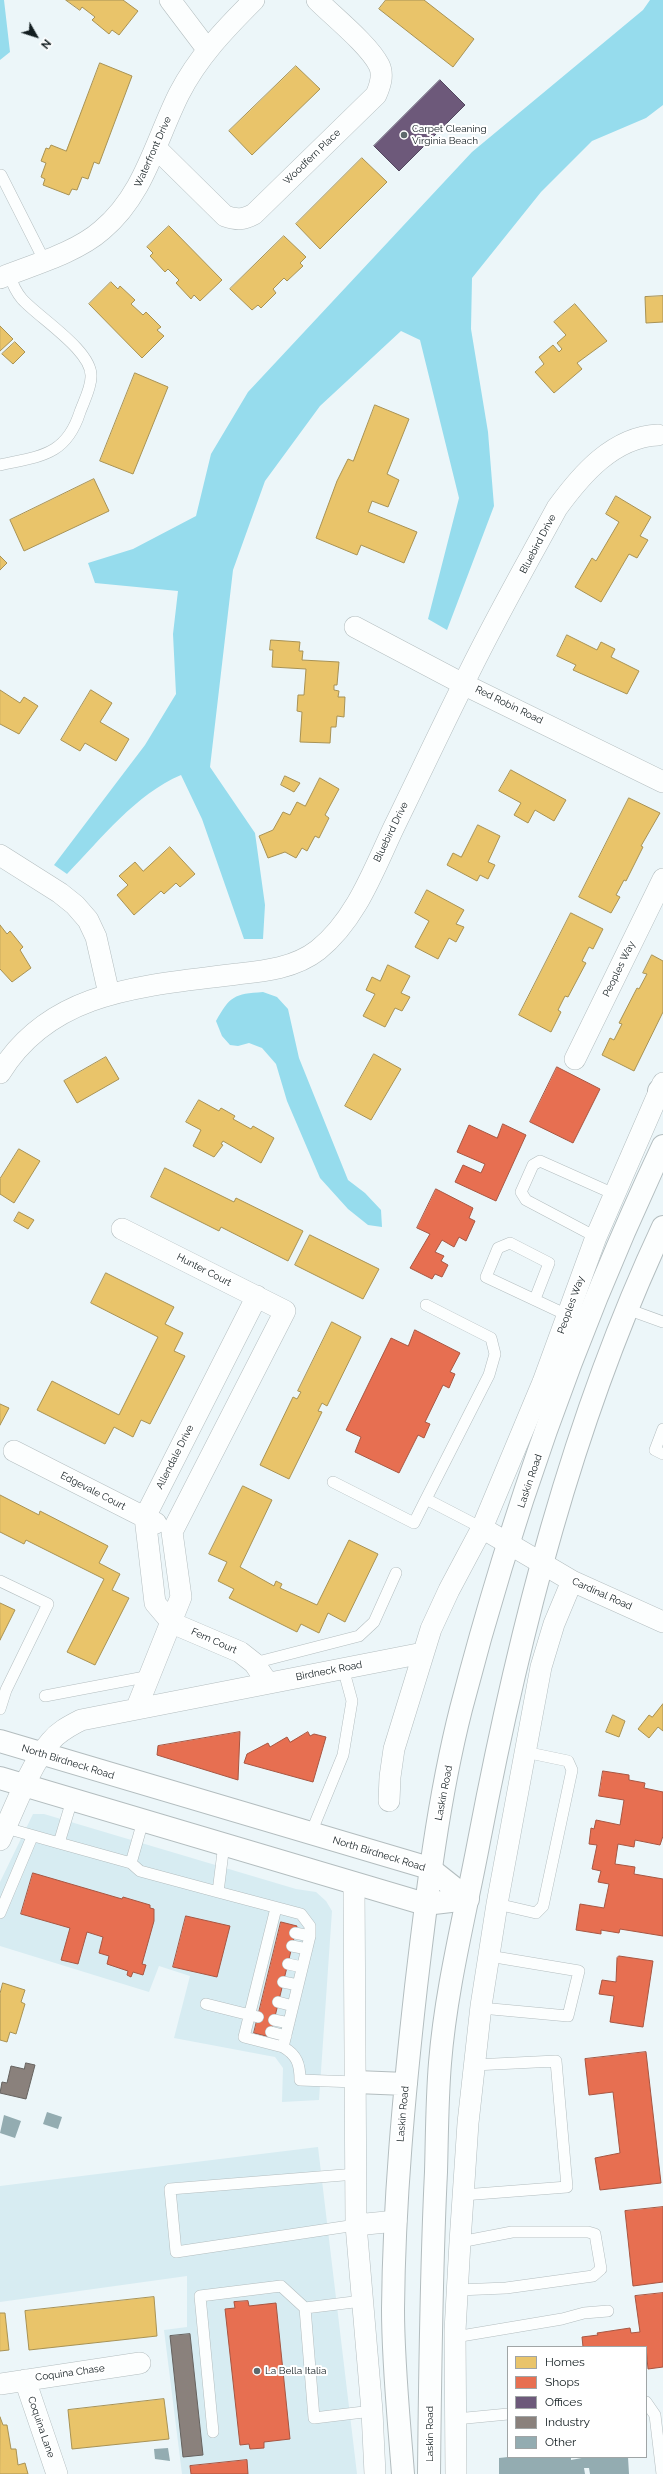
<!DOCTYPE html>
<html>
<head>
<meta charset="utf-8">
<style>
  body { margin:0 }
  #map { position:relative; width:663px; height:2474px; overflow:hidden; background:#ecf6f9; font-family:Raleway,sans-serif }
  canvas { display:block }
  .legend { position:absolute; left:507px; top:2346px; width:140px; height:112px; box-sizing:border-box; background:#fff; border:1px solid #a0a5a6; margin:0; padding:5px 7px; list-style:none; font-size:12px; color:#121d20 }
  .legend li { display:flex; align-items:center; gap:8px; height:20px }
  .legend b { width:20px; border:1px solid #a0a5a6 }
  .north { position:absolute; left:16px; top:16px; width:40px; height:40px; -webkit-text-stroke:3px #fff; paint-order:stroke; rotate:129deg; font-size:11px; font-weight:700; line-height:16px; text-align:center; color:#121d20 }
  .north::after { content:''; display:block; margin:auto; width:14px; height:18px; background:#121d20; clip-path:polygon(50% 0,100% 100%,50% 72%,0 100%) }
</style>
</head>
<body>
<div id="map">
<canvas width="663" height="2474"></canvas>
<ul class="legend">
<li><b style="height:11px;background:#e9c46a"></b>Homes</li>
<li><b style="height:11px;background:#e76f51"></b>Shops</li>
<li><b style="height:11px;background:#6d597a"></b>Offices</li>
<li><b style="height:11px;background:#8a817c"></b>Industry</li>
<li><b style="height:11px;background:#93acb1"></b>Other</li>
</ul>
<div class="north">N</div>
</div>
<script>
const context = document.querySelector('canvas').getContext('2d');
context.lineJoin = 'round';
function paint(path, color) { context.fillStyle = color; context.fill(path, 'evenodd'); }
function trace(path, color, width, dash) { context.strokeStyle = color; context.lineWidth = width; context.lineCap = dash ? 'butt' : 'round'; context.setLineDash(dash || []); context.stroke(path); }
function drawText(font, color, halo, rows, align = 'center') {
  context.font = font + ' Raleway,sans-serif'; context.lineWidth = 4; context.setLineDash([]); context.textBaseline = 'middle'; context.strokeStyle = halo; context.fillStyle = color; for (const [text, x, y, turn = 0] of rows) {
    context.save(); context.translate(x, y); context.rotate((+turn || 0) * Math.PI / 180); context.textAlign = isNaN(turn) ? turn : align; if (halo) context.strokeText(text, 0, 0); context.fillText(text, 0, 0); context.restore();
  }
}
paint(new Path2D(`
  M33,1814H44L296,1889L316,1892L326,1901L332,1911L319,2100L282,2102L283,2068L275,2057L174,2038L190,1976L159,1966L149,1992L0,1946V1882Z
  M318,2147L357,2474H182L164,2330L187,2327V2276L0,2302V2186Z`), '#d7ecf2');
paint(new Path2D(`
  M0,0H4L10,52L0,60Z
  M650,0H663V105L646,118L592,141L541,192L472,278L471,329L488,432L494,506L447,630L428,619L459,498L420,340L401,331L320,406L265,481L233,570L210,767L255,833L265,905L263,939H244L202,819L181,775C136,794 101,839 67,874L54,865L145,745L176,694L173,634L178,591L95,583L88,563L133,549L196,516L211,454L248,392L472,152L643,10Z
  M263,992L277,997L288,1009L299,1058L348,1180L365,1193L381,1210L382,1227L368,1225L348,1209L320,1178L287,1101L276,1064L262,1048L249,1043L238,1046L230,1045L222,1036L216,1021C230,996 234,994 263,992Z`), '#96dced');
const homes = new Path2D(`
  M66,0H123L138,11L119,35L112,30L109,34L92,20L95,17L82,7L80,10Z
  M386,0H424L474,39L453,67L379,9Z
  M100,63L132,76L99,164L94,162L88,179L82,177L77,190L72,189L69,195L43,185L45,179L41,177L46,163L41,161L46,148L49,149L51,145L66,151Z
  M296,66L320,89L252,155L229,131Z
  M362,158L387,182L320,249L296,224Z
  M169,226L222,280L200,301L194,295L191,299L176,283L179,280L168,269L165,272L150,256L153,253L147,247Z
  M284,236L306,257L300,263L303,266L287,281L284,278L273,289L276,293L261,308L258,305L252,310L230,289Z
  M111,282L118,289L120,286L135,300L131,304L143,315L146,312L161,327L157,330L164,336L142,358L89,304Z
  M663,296V322L646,323L645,297Z
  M575,304L607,341L577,363L582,369L554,393L535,372L544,364L539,357L553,345L559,352L562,349L557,343L566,335L554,322Z
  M0,326L13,339L0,351Z
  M15,342L25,352L13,364L2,354Z
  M135,373L168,387L133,474L100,461Z
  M375,405L409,419L387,474L399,480L388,507L372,501L368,512L417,532L404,563L361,545L357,555L316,538L337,481L348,459L353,461Z
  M94,479L109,511L24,551L10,520Z
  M616,496L651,517L640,536L648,540L637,558L629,554L601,602L575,587L592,558L596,561L619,522L606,514Z
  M0,556L7,563L0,570Z
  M567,635L597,650L601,642L615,649L611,657L639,671L627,694L573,670L576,665L557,656Z
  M271,640L300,642L299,651H303L302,660L339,662L337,685H334V690L339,691L338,697H345L344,717L337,716L336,727H331L330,743L300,742L302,712L297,711L298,695H304L306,669L272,667L273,650H270Z
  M0,690L20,703L24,697L38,706L19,734L0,724Z
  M91,690L112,703L100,722L129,739L116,761L85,743L80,751L61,740Z
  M511,770L566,800L554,821L535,810L528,823L514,815L521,803L499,791Z
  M285,776L300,783L294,792L281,785Z
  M320,778L339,789L325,815L329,818L319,838L315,836L307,851L302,848L296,858L285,852L268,858L259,836L273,830L283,812L290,815L297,802L305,806Z
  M629,798L660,813L641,846L643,847L626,881L624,880L616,895L620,897L611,913L579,897Z
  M478,825L500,836L488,862L495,865L488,879L480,875L477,881L447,865L453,853L461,857Z
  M170,847L195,874L180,887L176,883L164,894L161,891L134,915L117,895L128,885L119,876L135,862L143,871Z
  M427,890L464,910L456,924L464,927L456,942L449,938L438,959L415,947L429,921L415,913Z
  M571,913L603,929L593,949L589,947L582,961L586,963L568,997L565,996L558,1010L561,1012L551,1032L519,1015Z
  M0,925L7,934L10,931L23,947L20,950L31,968L12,982L0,969Z
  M652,955L663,961V1012L634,1071L602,1055L610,1038L614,1040L622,1024L619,1023L637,988L639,989L647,974L643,973Z
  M388,965L410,976L401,993L410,997L402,1011L395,1008L385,1027L363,1016L375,994L366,990L372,977L380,981Z
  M374,1054L401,1069L371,1120L345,1106Z
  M106,1057L119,1079L77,1103L64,1081Z
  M199,1100L219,1111L221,1108L235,1116L233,1119L251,1129L253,1126L274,1138L261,1163L223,1141L221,1144L223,1145L214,1157L193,1146L201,1130L186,1122Z
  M19,1149L40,1161L14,1203L0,1194V1179Z
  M165,1168L234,1202L236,1198L303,1231L288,1261L221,1227L219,1231L151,1197Z
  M19,1212L34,1220L28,1229L14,1221Z
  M310,1235L379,1269L363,1299L295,1265Z
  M106,1273L174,1307L165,1324L183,1333L174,1351L185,1356L150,1424L141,1420L133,1437L114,1427L105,1444L37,1410L52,1381L119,1415L158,1337L91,1303Z
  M332,1322L361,1337L327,1406L322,1403L318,1411L322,1412L289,1479L260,1465L293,1397L297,1399L301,1392L298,1391Z
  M0,1404L9,1408L0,1425Z
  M243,1486L272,1500L240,1567L274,1586L276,1581L282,1584L280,1588L317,1605L349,1540L378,1554L345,1622L328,1613L319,1633L301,1624L297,1632L229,1598L234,1589L218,1581L227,1562L209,1554Z
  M0,1495L39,1515L40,1511L108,1546L99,1563L120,1574L112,1590L129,1598L95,1665L67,1652L104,1579L26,1540L24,1544L0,1532Z
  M0,1603L15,1610L0,1640Z
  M663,1704V1731L658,1727L649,1738L638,1729L649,1715L652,1717Z
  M613,1715L625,1721L619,1737L606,1732Z
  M3,1983L25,1990L21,2002L25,2004L16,2034L10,2032L7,2042L0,2040V1994Z
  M154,2297L157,2336L29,2350L25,2311Z
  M0,2313H5L9,2350L0,2351Z
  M164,2399L169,2439L72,2449L68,2410Z
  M0,2417L3,2425H7L11,2449H16L18,2465L25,2463L28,2474H0Z`);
paint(homes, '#e9c46a');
trace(homes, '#a89254', 1);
const shops = new Path2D(`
  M557,1067L600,1089L573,1143L530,1122Z
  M503,1124L526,1135L496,1201L455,1182L463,1165L481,1173L485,1164L457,1152L469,1125L497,1138Z
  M436,1189L473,1208L469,1218L475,1221L466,1241L459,1237L454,1247L442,1240L435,1252L444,1256L441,1261L448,1265L442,1277L435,1274L432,1279L410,1268L430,1234L417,1228Z
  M415,1330L460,1353L450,1372L455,1374L449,1388L443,1385L425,1422L430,1424L424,1438L418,1435L399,1473L355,1452L361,1437L346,1430L391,1338L408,1346Z
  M240,1732L238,1780L157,1755L158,1746Z
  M308,1732L310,1736L314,1734L326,1737L313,1782L244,1763L247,1754L268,1743L270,1747L287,1737L290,1742Z
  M603,1771L629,1775V1780L645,1783L644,1788L663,1792V1836L660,1845L635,1840L634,1847L618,1844L615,1864L635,1867L634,1874L663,1879V1936L620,1929L619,1933L601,1930V1934L576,1930L580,1904L604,1908L609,1884L598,1882L601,1871L592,1869L597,1845L589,1844L591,1828L594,1829L596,1820L620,1825L624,1800L599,1796Z
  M33,1873L122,1899L123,1897L150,1905V1908L154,1909V1921L142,1964L146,1965L143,1975L133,1972L131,1977L127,1975L128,1971L107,1964L109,1956L99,1953L103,1937L87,1932L78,1964L61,1960L70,1928L21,1914Z
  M186,1916L230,1926L217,1977L173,1967Z
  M281,1922L297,1926L270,2037L254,2033Z
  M619,1956L653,1961L643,2027L610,2022L614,1996L599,1994L602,1980L616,1982L617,1958Z
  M646,2052L661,2183L600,2190L595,2158L620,2153L613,2092L589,2095L585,2059Z
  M663,2207V2282L633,2286L625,2211Z
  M663,2293V2367L648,2369L646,2347H583L582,2337L598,2335L597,2333L630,2328L631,2333L640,2332L635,2296Z
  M248,2301L249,2306L276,2303L290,2439L264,2442V2448L250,2449L249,2444L240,2445L225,2309L235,2308L234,2302Z
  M247,2460L248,2474H191L190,2466Z`);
paint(shops, '#e76f51');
trace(shops, '#a75642', 1);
const offices = new Path2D(`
  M440,80L465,105L399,171L374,146Z`);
paint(offices, '#6d597a');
trace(offices, '#52475f', 1);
const industry = new Path2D(`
  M26,2063L35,2065L26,2099L0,2093L2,2082L7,2083L11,2066L24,2069Z
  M190,2334L203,2455L183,2457L170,2336Z`);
paint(industry, '#8a817c');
trace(industry, '#666360', 1);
paint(new Path2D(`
  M47,2112L62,2117L58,2129L43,2124Z
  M4,2115L21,2121L15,2138L0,2133Z
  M168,2448L170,2461L155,2459L154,2449Z
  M508,2457H571V2460L587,2457H628L629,2474H590L589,2468H584L585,2474H499V2458Z`), '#93acb1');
const service = new Path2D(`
  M1,175L44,260
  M0,465C40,456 66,456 80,412C84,401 91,388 91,377C93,351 39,318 22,299C16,292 12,283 9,274
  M596,1237L526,1200L521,1192L533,1165L540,1161L614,1194
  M535,1299L549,1263L510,1243L498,1248L486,1277L567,1315
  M426,1305L491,1338L495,1354L489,1375L426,1499L482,1528
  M627,1309L663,1322
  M663,1429L655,1450L663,1454
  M333,1482L414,1523L426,1499
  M0,1581L48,1604L6,1690L0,1709
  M254,1663L359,1636L374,1622L396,1573
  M45,1696L150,1676
  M72,1800L59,1843L131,1863L143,1821
  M6,1828L59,1843
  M311,1833L343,1755L352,1701L343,1668
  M224,1844L218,1892L301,1914L310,1926V1936L283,2047C297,2055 300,2064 300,2080L356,2082
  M131,1863L140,1871L218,1892
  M497,1904L536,1913L543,1906L572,1770L568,1761L525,1752
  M276,1908L244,2037L283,2047
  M0,1913L32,1837
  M295,1933L310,1936
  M292,1946L307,1949
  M288,1964L302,1967
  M283,1982L298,1985
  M278,2002L293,2006
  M206,2004L258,2017
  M481,2008L568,2016L579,1971L489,1956
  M274,2020L289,2023
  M271,2032L286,2036
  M463,2195L567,2187L556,2061L474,2065
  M356,2225L176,2252L170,2189L356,2174
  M458,2290L506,2288L593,2276L601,2269L595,2234L588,2232H512L460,2242
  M362,2301L305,2308L314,2418L372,2411
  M455,2337L562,2319L584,2313L608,2311
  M646,2402L655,2415L662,2474
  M456,2419L508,2414
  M213,2432L200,2296L281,2286L305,2308`);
const minor = new Path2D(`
  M170,0L207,49
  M156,148L225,216C237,220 243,220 254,214L376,95C380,86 384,75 379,65C369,45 334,17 317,0
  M0,278C32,265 76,253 102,230C144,195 155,142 179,94C198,57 225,29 254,0
  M355,627L463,684L663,782
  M0,855L60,893L75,905L88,920L96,937L109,994
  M575,1059L663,879
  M0,1073C52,988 148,986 237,974C265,971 295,968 318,950C356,920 374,869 394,827C417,780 439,733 462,687C491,626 525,567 557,508C581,475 613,437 658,435
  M122,1229L285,1311L172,1532L181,1597L137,1707
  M257,1296L145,1517L155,1603L172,1623L240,1652L254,1663L267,1682
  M14,1451L156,1523
  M482,1528L572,1581L663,1622
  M389,1801L390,1777L394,1749L431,1629L449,1590L482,1528L543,1382L596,1237L663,1083
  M0,1840C14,1810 30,1765 51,1741C59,1731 70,1726 81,1720L423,1653
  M354,1883L356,2225L372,2411L375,2474
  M356,2225L396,2221
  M25,2380L57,2474
  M0,2384L140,2363
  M456,2474L455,2331L460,2242L468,2123L481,2006L497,1904L541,1667L554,1624L572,1581`);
const secondary = new Path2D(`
  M0,1741L429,1868L468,1899
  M0,1778L425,1904L468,1899`);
const primary = new Path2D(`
  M659,1091L663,1093
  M356,2082L406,2084
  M403,2474C399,2420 393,2364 393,2309C394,2201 404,2094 416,1987C427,1894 438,1800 461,1709C511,1516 578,1326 663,1146
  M429,2474C430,2373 431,2273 436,2172C437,2136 437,2099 440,2063C446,1988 465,1915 479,1841C519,1632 572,1421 663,1227`);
trace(service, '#b3bdbf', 12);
trace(minor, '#b3bdbf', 22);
trace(secondary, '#b3bdbf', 24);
trace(primary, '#b3bdbf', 24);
trace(service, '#fcfefe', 11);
trace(minor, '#fcfefe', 21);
trace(secondary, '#fcfefe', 22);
trace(primary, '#fcfefe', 22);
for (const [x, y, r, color] of [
  [404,135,4,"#5e696c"],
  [257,2371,4,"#5e696c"]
]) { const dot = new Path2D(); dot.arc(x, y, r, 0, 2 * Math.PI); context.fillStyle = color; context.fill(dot); trace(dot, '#fff', 1.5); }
drawText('10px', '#121d20', '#fff', [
  ["Carpet Cleaning",412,129],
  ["Virginia Beach",412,141],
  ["La Bella Italia",265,2371]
], 'left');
drawText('10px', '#121d20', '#fff', [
  ["Waterfront Drive",153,152,-66],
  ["Woodfern Place",312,157,-44],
  ["Bluebird Drive",538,544,-62],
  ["Red Robin Road",509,705,26],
  ["Bluebird Drive",391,832,-64],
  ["Peoples Way",619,969,-64],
  ["Hunter Court",204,1270,27],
  ["Peoples Way",571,1305,-70],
  ["Allendale Drive",175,1457,-63],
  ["Laskin Road",530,1481,-71],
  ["Edgevale Court",93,1491,27],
  ["Cardinal Road",602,1594,24],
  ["Fern Court",214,1641,24],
  ["Birdneck Road",329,1671,-11],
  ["North Birdneck Road",68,1762,17],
  ["Laskin Road",444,1793,-79],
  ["North Birdneck Road",379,1854,17],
  ["Laskin Road",403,2114,-85],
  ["Coquina Chase",70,2373,-8],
  ["Coquina Lane",41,2427,71],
  ["Laskin Road",430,2434,-90]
]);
</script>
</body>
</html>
